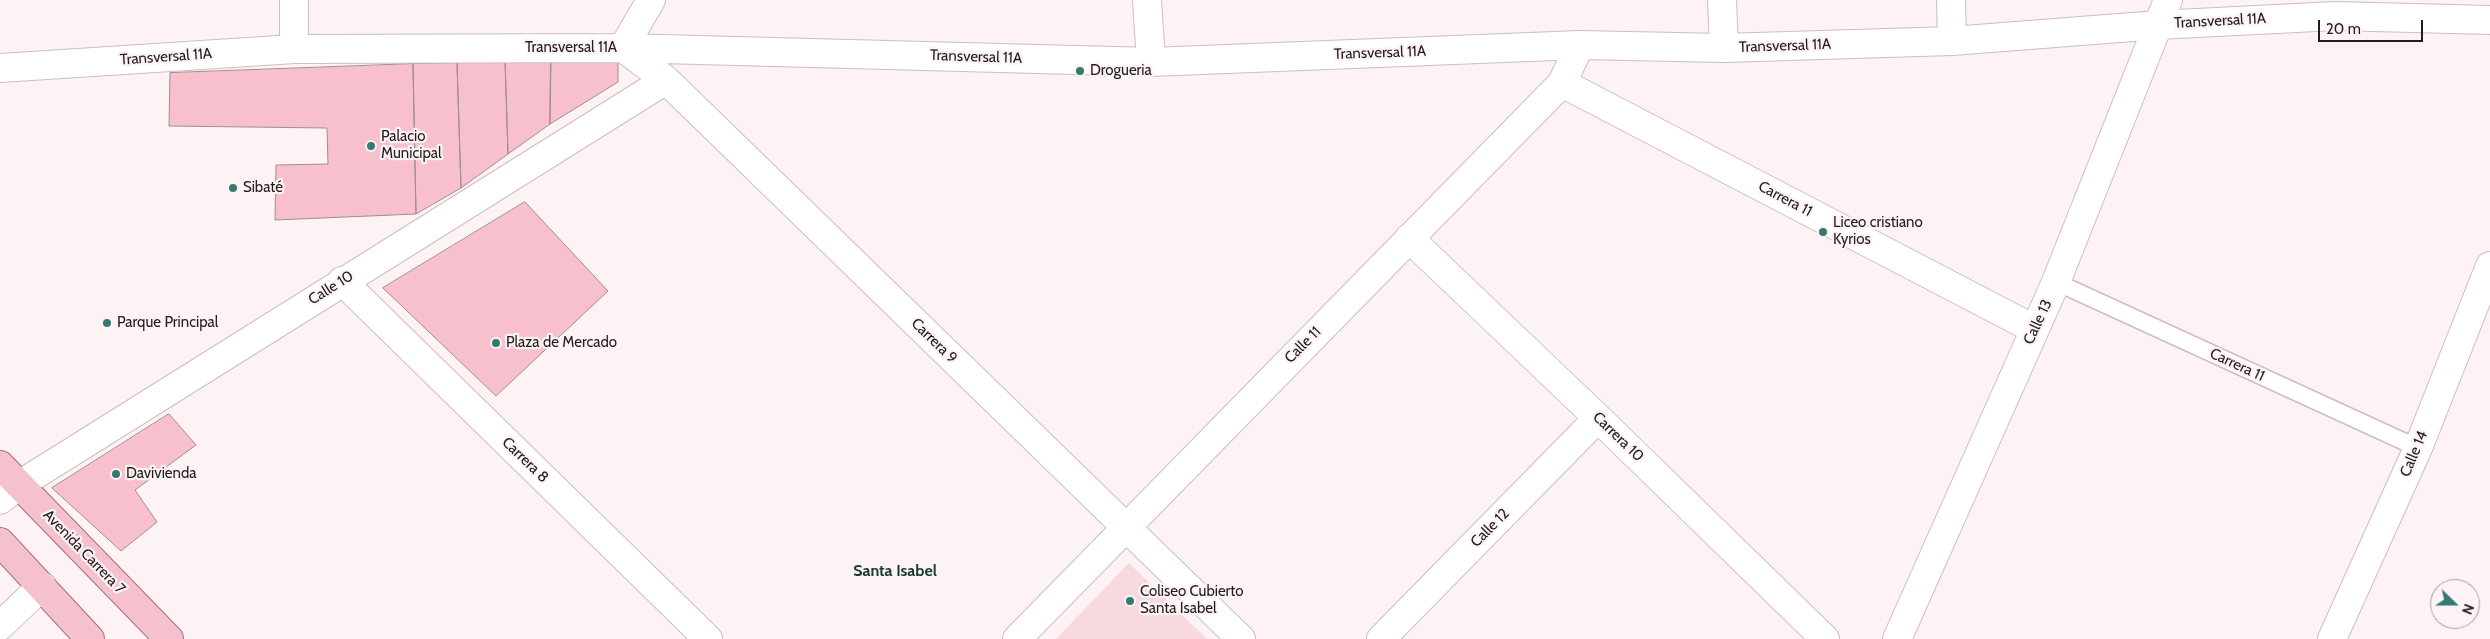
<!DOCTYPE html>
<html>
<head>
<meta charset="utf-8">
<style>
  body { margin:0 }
  #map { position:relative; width:2490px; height:639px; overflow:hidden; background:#fdf2f4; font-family:Cabin,sans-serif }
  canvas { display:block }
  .north { position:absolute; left:2430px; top:579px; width:50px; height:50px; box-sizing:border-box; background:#fdf2f4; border:1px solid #a59c9e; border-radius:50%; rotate:112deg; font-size:14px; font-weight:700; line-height:20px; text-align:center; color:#221c1d }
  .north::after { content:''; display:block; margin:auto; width:18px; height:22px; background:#347a71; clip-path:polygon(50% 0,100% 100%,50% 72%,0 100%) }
  .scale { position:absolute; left:2318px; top:20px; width:105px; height:22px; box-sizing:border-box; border:2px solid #221c1d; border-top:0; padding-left:6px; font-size:15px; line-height:18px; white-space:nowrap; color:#221c1d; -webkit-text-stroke:4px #fdf2f4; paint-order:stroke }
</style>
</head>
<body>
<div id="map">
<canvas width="2490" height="639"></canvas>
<div class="north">N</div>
<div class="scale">20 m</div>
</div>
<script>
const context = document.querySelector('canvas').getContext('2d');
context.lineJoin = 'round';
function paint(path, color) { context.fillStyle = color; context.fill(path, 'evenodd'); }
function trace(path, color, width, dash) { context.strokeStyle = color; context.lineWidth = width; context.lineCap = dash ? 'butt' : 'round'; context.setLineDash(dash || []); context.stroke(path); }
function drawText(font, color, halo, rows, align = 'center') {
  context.font = font + ' Cabin,sans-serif'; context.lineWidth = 4.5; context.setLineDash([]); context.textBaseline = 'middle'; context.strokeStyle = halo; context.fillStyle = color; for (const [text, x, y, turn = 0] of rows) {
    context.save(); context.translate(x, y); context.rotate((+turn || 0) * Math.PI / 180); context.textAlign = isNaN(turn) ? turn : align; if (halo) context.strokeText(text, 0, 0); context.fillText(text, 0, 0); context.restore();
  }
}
paint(new Path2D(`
  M1129,563L1207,639H1056Z`), '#f9d9e0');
const building = new Path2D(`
  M551,59L550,124L508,154L505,60Z
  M551,59H618V82L550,124Z
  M505,60L508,154L461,188L457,63Z
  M457,63L461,188L416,214L413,64Z
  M413,64L416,214L275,220L276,165L328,164L327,128L169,126L170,73Z
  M525,202L608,291L496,396L383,288Z
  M169,414L196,445L135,490L157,522L121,551L52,488Z`);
paint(building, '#f8bfcc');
trace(building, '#9e8e91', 1);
const service = new Path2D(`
  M2056,282L2418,448`);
const minor = new Path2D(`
  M294,0V49
  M651,0L623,48L666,80L1241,639
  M1147,0L1151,62
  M1722,0L1724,48
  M1951,0L1952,41
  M0,68L294,49L623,48L1151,62L1580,45L1724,48L1952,41L2158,25L2335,16L2490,20
  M1562,83L2034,329
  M1409,238L1598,418L1825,639
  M342,281L708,639
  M0,500L19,485L666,80
  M0,626L42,586
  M1017,639L1562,83L1580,45
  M1381,639L1598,418
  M1897,639L2056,282L2168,0
  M2332,639L2418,448L2490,266`);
const primary = new Path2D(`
  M0,465L169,639
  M0,542L90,639`);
trace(service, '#cebdc0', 19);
trace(minor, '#cebdc0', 30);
trace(primary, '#a76d7b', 30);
trace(service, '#fff', 16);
trace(minor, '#fff', 28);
trace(primary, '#f5c1ce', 28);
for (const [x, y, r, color] of [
  [1080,71,5,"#347a71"],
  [371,146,5,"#347a71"],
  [233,188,5,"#347a71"],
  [1823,232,5,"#347a71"],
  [107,323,5,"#347a71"],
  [496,343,5,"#347a71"],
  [116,474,5,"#347a71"],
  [1130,601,5,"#347a71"]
]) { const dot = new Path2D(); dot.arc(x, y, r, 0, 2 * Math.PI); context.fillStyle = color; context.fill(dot); trace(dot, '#fdf2f4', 2); }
drawText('15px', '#221c1d', '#fdf2f4', [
  ["Transversal 11A",2220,21,-3],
  ["Transversal 11A",1785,46,-2],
  ["Transversal 11A",571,48],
  ["Transversal 11A",1380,53,-2],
  ["Transversal 11A",166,57,-4],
  ["Transversal 11A",976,57,2],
  ["Carrera 11",1785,199,28],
  ["Calle 10",331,288,-32],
  ["Calle 13",2038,322,-65],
  ["Carrera 9",934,341,44],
  ["Calle 11",1303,345,-45],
  ["Carrera 11",2237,365,25],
  ["Carrera 10",1618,437,44],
  ["Calle 14",2414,454,-67],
  ["Carrera 8",525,460,44],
  ["Calle 12",1490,528,-45],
  ["Avenida Carrera 7",84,552,46]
]);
drawText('15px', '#221c1d', '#fdf2f4', [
  ["Drogueria",1090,71],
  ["Palacio",381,137],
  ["Municipal",381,154],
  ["Sibaté",243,188],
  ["Liceo cristiano",1833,223],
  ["Kyrios",1833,240],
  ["Parque Principal",117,323],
  ["Plaza de Mercado",506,343],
  ["Davivienda",126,474],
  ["Coliseo Cubierto",1140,592],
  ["Santa Isabel",1140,609]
], 'left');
drawText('bold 16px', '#1a3b36', '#fdf2f4', [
  ["Santa Isabel",895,571]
]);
</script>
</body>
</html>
